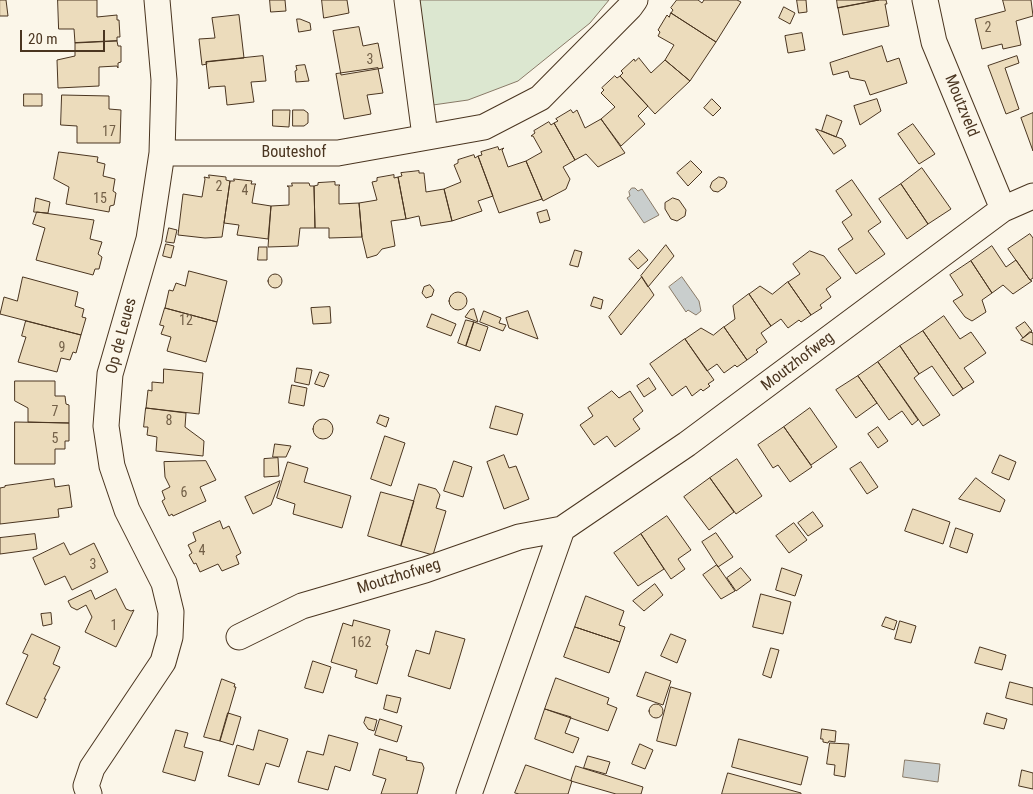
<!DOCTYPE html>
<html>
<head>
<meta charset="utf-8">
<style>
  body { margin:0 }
  #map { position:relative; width:1033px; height:794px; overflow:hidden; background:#fbf6e9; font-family:"Roboto Condensed",sans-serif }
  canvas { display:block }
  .scale { position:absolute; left:20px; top:30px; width:85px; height:22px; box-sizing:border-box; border:2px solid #4a3520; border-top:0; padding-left:6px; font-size:15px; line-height:18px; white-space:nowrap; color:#4a3520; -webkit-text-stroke:4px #fbf6e9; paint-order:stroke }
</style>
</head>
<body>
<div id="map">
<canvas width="1033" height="794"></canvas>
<div class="scale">20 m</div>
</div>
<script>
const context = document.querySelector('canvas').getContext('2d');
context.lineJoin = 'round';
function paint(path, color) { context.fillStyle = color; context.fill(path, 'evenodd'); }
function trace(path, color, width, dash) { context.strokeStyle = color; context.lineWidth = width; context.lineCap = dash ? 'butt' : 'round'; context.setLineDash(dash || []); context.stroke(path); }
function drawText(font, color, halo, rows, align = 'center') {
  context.font = font + ' "Roboto Condensed",sans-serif'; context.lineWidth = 4; context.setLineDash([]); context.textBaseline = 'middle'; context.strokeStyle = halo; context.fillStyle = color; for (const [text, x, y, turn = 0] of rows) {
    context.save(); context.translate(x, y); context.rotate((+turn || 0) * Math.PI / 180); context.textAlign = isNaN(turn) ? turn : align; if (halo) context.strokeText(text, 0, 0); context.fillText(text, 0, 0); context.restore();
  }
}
const green = new Path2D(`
  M420,0H609L590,23L518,81L468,100L433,105Z`);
paint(green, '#dce7d0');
trace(green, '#887966', 1);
const water = new Path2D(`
  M632,188H635L638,191L642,189L659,215L644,223L627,198L630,196L629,192Z
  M682,277L699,301L701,311L696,315L688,310L686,312L669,287Z
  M905,760L940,764L938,782L903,777Z`);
paint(water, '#c9cecd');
trace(water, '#887966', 1);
const building = new Path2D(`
  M0,0H6L8,16H0Z
  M58,0H97V17L117,15V20H119L120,37H117V41L75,43L74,29H59Z
  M270,0H285L286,11L271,12Z
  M322,0H347L349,13L324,18Z
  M677,0H698L702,3L704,0H737L741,2L716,42L671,13L673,10L671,8Z
  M797,0H806L807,12L799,13Z
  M837,0H879L838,8Z
  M879,0H886L887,4H885L889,26L843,35L838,8Z
  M1003,0H1031L1033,16L1016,21L1021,45L1003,49L1002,44L982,49L975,19L1005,11Z
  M784,7L795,13L790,24L779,18Z
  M671,13L716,42L690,81L665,60L674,45L658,36L660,32L658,30L667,15L669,17Z
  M239,15L244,58L206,62L207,64L202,65L199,39L215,38L212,18Z
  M297,19H300L310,23L311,30L299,32Z
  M359,27L363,46L378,43L383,68L341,75L333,31Z
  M802,33L805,50L788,53L785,36Z
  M117,41L118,46H121V62L118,63V68L117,66L99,67V86L58,88L57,60L75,56V43Z
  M882,46L887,62L899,58L907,83L870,95L865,81L850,78L848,71L833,75L830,63Z
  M263,56L266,81L251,82L254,102L227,105L225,86L210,87L209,89L206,62Z
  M1017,56L1019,63L1005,68L1019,109L1006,114L988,66Z
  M639,58L651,73L665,60L690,81L655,114L620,76L623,73L621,71L634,59L635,61Z
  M305,65L309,81L296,82L295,71L297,70L296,66Z
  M378,68L383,93L367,95L371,114L344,119L336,74Z
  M615,76L617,78L620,76L648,106L638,116L645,124L621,146L601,119L615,107L601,93L604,90L602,88Z
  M24,94H42V106H24Z
  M62,95L109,96V109L121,110L120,143H77V126L61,125Z
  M712,99L721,108L713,116L704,108Z
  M877,99L881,111L860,125L854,106Z
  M273,110H290L289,127L273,126Z
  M293,110H304L308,113V123L304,126H293Z
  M571,110L573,113L577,110L585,128L601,119L625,153L598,167L586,154L575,160L554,123L558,121L556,119Z
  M1033,113V151L1021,118Z
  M827,115L842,121L836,137L822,131Z
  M549,122L551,125L554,123L575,160L563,167L570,179L566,189L543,201L526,161L542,152L533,136H531L535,133L534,131Z
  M913,124L935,154L919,164L898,134Z
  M816,129L842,139L846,146L834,154Z
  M498,147L499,150L504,148L502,150L508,167L526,161L542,199L499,213L478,156L482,155L481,152Z
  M59,152L98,157L97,162L105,164L103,176L115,179L113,191L116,193L114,205L110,206L109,212L66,204L69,187L54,179Z
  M474,155L475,158L478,156L493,196L478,201L482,211L452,221L444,189L461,182L454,165L458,163V160Z
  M691,161L702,172L688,186L677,173Z
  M922,168L951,209L928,224L901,184Z
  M419,171V173H424L426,192L444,189L452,221L421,226L419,216L406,219L398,177L402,176L401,173Z
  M209,175L226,177V180L230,181L222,237L205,238L178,235L183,194L202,197L205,179L204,177L209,178Z
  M394,175V178L398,177L406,219L391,221L395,246L382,249L377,255L367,258L362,237L359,203L377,200L372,182L377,181V178Z
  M719,177L724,178L727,182L725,187L718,192L713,191L710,187L712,182Z
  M234,179L252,181L251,184H256L255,185L252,203L271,206L268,239L237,235L239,225L224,223L230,181H234Z
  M852,180L881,222L868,231L885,254L856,274L838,249L853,239L842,222L852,215L836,191Z
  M335,182V185H340L339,186V204L359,203L362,237L329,238V228H315L314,186L318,185V183Z
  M292,183H309L310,186H314L315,228H300L298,246L268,247L271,206L289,205V187L287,186H292Z
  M901,184L928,224L907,239L879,199Z
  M36,198L50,202L48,213L34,212Z
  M673,198L679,200L686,210L685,216L677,221L671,219L665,209V203Z
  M547,210L550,220L540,223L537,213Z
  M37,212L94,220L90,239L102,242L98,254L102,257L99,269H95L93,275L36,260L45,228L33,224Z
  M169,228L177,230L174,243L166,242Z
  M1030,234L1033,238V278L1030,280L1008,249Z
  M166,244L174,246L171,258L163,256Z
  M666,245L674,256L648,287L641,276Z
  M992,246L1006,267L1016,260L1030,280L1032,281L1013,294L1003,285L992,293L971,261Z
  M259,247H267V260H258Z
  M575,250L582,252L578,267L570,265Z
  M639,250L648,260L638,269L629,259Z
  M810,251L824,256L841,278L826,289L831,297L820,305L822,308L811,315L788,282L800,274L793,264Z
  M971,261L992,293L982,300L986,312L972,321L965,317L953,301L963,295L950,275Z
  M189,271L227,281L217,322L165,308L169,290L173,291L176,283L185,286Z
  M268 281a7 7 0 1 1 14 0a7 7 0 1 1-14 0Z
  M23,277L78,292L75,306L84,309L82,317L86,318L81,335L0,314L4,297L17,301Z
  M642,277L654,295L621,335L609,317Z
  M788,282L811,315L801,322L799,320L788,328L781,319L771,326L749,294L760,286L772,294Z
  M430,285L434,290L432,296L426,298L422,293L424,287Z
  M449 301a9 9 0 1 1 18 0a9 9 0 1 1-18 0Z
  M749,294L771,326L761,333L767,342L756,350L758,352L747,360L724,327L735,319L733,306Z
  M594,297L603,300L601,309L591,306Z
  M330,307L331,323L313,324L311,308Z
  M165,308L217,322L206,362L167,351L171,337L161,334L164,326L160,325Z
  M474,309L478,322L465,317L470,310Z
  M484,311L501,318L499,323L506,325L503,331L480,322Z
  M528,311L538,339L509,328L506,318Z
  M432,314L456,324L451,336L427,327Z
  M944,316L960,339L971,332L986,353L964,368L974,382L963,389L923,331Z
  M466,320L474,322L466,346L458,343Z
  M26,321L81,335L76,353L73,352L70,360L61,358L57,372L18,362L26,337L22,336Z
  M474,322L488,327L480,351L466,346Z
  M1025,322L1032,331L1023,338L1016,328Z
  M724,327L747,360L737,367L735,365L724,373L717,364L707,371L685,339L701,328L713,335Z
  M923,331L963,389L953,396L932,366L919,374L900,346Z
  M1030,332L1033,333V345L1021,340Z
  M685,339L714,380L708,384L710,386L703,391L701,389L692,396L686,386L672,396L650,364Z
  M900,346L919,374L914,378L940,415L923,426L878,362Z
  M878,362L918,420L912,425L902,411L889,420L858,376Z
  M297,368L312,370L309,385L295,382Z
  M164,369L203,373L199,414L146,408L148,390L152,391V382L163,383Z
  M320,372L329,375L324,387L315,384Z
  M858,376L877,403L856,418L836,390Z
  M649,378L656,389L644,397L637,386Z
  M15,381H55V396H65L66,404L69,405V423L28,422V408L15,401Z
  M292,385L307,388L304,406L289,403Z
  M612,391L619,398L630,391L643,411L633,419L640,429L615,447L607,436L594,445L580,425L593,416L588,408Z
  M496,406L523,414L517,435L490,428Z
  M146,408L186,413L185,427L204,441L203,456L156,451L157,437L147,435L148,427H144Z
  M810,408L837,447L811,465L784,427Z
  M380,415L389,418L386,427L377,423Z
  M313 429a10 10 0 1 1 20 0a10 10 0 1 1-20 0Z
  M15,422L69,423V441H65V449H55V464H15Z
  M784,427L812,467L790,482L778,465L773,468L758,445Z
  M878,427L888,441L878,448L868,434Z
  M385,436L405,443L391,486L371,479Z
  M275,444L291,446L286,457H273Z
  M504,455L509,468L516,466L529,499L504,509L487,462Z
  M1000,455L1016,462L1009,480L992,473Z
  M278,458L279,476L264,477V459Z
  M737,459L762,496L736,514L710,478Z
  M206,461L216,480L200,487L206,501L173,516L172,514L169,516L162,501L165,499L162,491L170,487L165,477L164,462Z
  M454,461L472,467L463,497L444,491Z
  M288,462L308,468L304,482L351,496L342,528L293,514L295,504L277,498Z
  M861,462L878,487L867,494L850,469Z
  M710,478L734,512L709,530L684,497Z
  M976,478L1005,500L1000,512L959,499Z
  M54,479L55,487L69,485L72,507L58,509L59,517L0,524V488L5,487V486Z
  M280,481L271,505L253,514L245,497Z
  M419,484L436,489L440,495L436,508L446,511L433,555L401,546Z
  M381,492L414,501L401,546L368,536Z
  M913,509L950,522L943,544L905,531Z
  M813,512L823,526L808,536L798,523Z
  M667,516L691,550L678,559L685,569L671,579L641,534Z
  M220,521L223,529L229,526L241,553L236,556L239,564L222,571L218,564L200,572L196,563L194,564L189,555L192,553L188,545L196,541L193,533Z
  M794,523L807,540L789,553L776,536Z
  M956,528L973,534L967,553L950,547Z
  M716,533L733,557L718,567L702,542Z
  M35,534L37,549L0,554V538Z
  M641,534L664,569L638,586L614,553Z
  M64,543L70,555L94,543L108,572L72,590L65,576L45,585L33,558Z
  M717,565L735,591L721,599L703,575Z
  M741,568L751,580L736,591L727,578Z
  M782,568L802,575L795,596L776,590Z
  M655,584L663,595L644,611L633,601Z
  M116,589L126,609L131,611L134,610L116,647L85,632L92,617L86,605L77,610L71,607L68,601L91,590L95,599Z
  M761,594L791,602L783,634L753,627Z
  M586,596L624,611L619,625L625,627L620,642L575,627Z
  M51,613L52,624L43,626L41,614Z
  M886,617L897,621L894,630L882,626Z
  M354,620L390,630L386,645L388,646L377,684L355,677L357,670L331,662L343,623L352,626Z
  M900,621L916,626L911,643L895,639Z
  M575,627L620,642L609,673L564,657Z
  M436,631L465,639L450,689L408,676L416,650L429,654Z
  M32,634L60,647L53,664L60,667L44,699H46L37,718L6,704L28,655L23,653Z
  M671,634L686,640L677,663L661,656Z
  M980,647L1006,655L1002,670L975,663Z
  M771,648L779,650L771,678L763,675Z
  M313,661L331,667L323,693L305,688Z
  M646,672L671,681L663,705L637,696Z
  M556,678L609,698L607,704L617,708L608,731L545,709Z
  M222,679L235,684L234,687H236L220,741L204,737Z
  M1010,682L1033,688V705L1006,698Z
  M671,687L691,693L676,746L657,741Z
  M387,695L401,698L397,713L384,709Z
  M649 711a7 7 0 1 1 14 0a7 7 0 1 1-14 0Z
  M545,709L571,717L565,733L579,738L573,753L535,739Z
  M228,713L241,717L233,745L220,741Z
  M987,713L1007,719L1004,729L984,724Z
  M366,717L377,720L374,731L368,729L364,723Z
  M380,719L402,726L397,742L375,735Z
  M822,729L836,731L835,742L829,741L828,743L823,742V739H821Z
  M176,730L188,733L184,747L203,752L195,781L163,772Z
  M259,730L288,739L279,767L266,763L259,785L228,776L237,745L253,750Z
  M329,735L358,743L350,771L335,766L328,790L298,782L307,751L323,755Z
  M739,739L808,757L801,785L732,767Z
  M830,743L849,744L845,777L834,775L835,765L827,764Z
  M640,744L653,750L645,769L632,764Z
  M380,749L407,757L406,760L422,763L424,768L417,794H381L386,779L373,775Z
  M588,756L610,762L606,774L584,768Z
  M526,765L572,781L568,794H519L515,793Z
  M576,766L643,787L641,794H616L571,781Z
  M1022,770L1033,773V789L1019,786Z
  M728,773L801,793V794H722Z`);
paint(building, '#ecdcbc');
trace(building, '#4a3520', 1);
const street = new Path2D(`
  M407,0L425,136
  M925,0L934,42L1003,209
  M162,153H338L484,127L540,98L630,7L635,0
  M239,637L302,606L425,570L519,537L562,529
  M89,794L86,786L92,768L163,662L170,637L171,612L164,583L127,510L112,466L106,426L110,374L149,239L162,153L164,80L157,0
  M469,794L562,529L687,444L1003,209L1033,196`);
trace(street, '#4a3520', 27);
trace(street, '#fbf6e9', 25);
drawText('14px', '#725f47', null, [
  ["2",988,28],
  ["3",370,60],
  ["17",109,132],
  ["2",219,187],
  ["4",245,191],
  ["15",100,199],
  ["12",186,321],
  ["9",62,348],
  ["7",55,412],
  ["8",169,421],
  ["5",55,439],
  ["6",184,493],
  ["4",202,551],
  ["3",93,565],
  ["1",114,626],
  ["162",361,643]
]);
drawText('16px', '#4a3520', '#fbf6e9', [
  ["Moutzveld",961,106,68],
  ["Bouteshof",294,153],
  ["Op de Leues",122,336,-75],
  ["Moutzhofweg",798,362,-37],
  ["Moutzhofweg",399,577,-17]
]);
</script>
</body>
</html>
